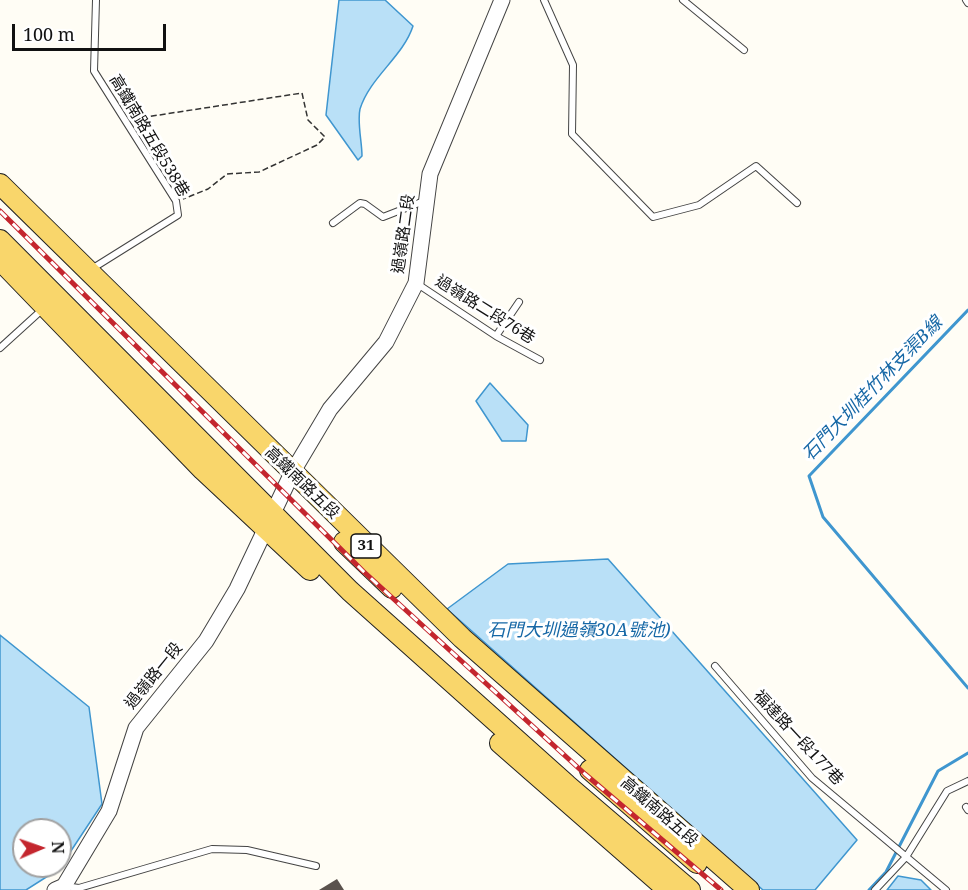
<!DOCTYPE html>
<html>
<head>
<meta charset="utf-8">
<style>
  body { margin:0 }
  #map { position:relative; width:968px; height:890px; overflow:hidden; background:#fffdf5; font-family:"Noto Serif",serif }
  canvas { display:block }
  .north { position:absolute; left:12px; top:818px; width:60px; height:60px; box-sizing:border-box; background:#fff; border:2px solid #a0a0a0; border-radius:50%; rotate:88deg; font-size:16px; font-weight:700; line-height:24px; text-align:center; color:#111 }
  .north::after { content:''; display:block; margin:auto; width:21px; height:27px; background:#c4262e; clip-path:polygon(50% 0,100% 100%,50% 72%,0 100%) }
  .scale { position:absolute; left:12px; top:24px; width:154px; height:27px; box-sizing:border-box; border:3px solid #111; border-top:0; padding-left:8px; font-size:18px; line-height:21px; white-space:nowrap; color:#111; -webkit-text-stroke:4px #fff; paint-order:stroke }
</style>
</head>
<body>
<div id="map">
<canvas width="968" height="890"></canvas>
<div class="north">N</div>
<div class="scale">100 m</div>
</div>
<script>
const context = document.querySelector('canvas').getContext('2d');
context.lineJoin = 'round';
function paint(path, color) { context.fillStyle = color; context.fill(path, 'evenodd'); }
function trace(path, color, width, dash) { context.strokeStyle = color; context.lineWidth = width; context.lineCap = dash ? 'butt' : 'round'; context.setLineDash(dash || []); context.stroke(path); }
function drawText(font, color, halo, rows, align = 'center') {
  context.font = font + ' "Noto Serif","Noto Sans TC",serif'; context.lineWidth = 6; context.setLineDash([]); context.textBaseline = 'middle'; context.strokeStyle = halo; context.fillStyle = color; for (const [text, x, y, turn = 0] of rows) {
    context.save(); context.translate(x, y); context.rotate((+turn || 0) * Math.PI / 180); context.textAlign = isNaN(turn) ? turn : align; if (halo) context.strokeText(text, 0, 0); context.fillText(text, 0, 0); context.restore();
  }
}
const water = new Path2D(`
  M339,0H385L413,26C403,57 370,77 360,109C357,122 362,142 362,156L358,160L326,115Z
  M490,383L528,425L526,441H502L476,401Z
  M608,559L857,840L815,890H763L447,609L508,564Z
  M0,635L89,707L102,804L59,869L26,890H0ZM24,830H60V866H24Z
  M898,876L921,880L931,890H887Z`);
paint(water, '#b9e0f7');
trace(water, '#3f96cf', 1.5);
trace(new Path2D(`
  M968,310L809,476L823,517L968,688
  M869,890L886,872L938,771L968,753`), '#3f96cf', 3);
paint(new Path2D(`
  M337,879L344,890H319Z`), '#5a524d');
const service = new Path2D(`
  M544,0L573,65L572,134L653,217L699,205L756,166L797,203
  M683,0L744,50
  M966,0L968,3
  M333,223L360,203L365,204L383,217L424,201
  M90,270L178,215L176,201L94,71L96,0
  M416,283L496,336L540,360
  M496,336L519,302
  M0,348L44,308
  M715,666L812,778L946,890
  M966,807L968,810
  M64,886L79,888L212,849L247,850L316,866
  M875,890L906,857L947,791L968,781`);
const tertiary = new Path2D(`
  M55,890L64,886L109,811L136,728L206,641L237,589L292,473L330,409L386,342L416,283L430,174L502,0`);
const primary = new Path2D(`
  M0,184L462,638L749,890
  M0,240L350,591L567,785L690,890
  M0,260L203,470L310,570
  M344,542L392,588
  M500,743L668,890
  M590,770L697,863`);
trace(service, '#444', 8);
trace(tertiary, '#444', 17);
trace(primary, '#222', 22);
trace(new Path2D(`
  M133,119L302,93L308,120L325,137L317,145L259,172L227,174L208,189L183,199`), '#333', 1.5, [6, 3]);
trace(service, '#fff', 6);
trace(tertiary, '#fff', 15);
trace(primary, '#f9d66b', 20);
const rail = new Path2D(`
  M0,211L363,571L585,774L721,890`);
trace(rail, '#c4262e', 5);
trace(rail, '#fff', 3, [9]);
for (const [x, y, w] of [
  [366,546,30]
]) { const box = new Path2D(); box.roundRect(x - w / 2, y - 12, w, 24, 4.5); context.fillStyle = '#fff'; context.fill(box); trace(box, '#111', 1.5); }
drawText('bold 15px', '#111', null, [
  ["31",366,546]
]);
drawText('16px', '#111', '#fff', [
  ["高鐵南路五段538巷",149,136,59],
  ["過嶺路二段",404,234,-82],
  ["過嶺路二段76巷",485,310,32],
  ["高鐵南路五段",302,483,44],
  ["過嶺路一段",154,676,-51],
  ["福達路一段177巷",798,738,47],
  ["高鐵南路五段",659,812,41]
]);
drawText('italic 18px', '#1768a6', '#fff', [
  ["石門大圳桂竹林支渠B線",873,389,-46],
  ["石門大圳過嶺30A號池)",579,631]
]);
</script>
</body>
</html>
